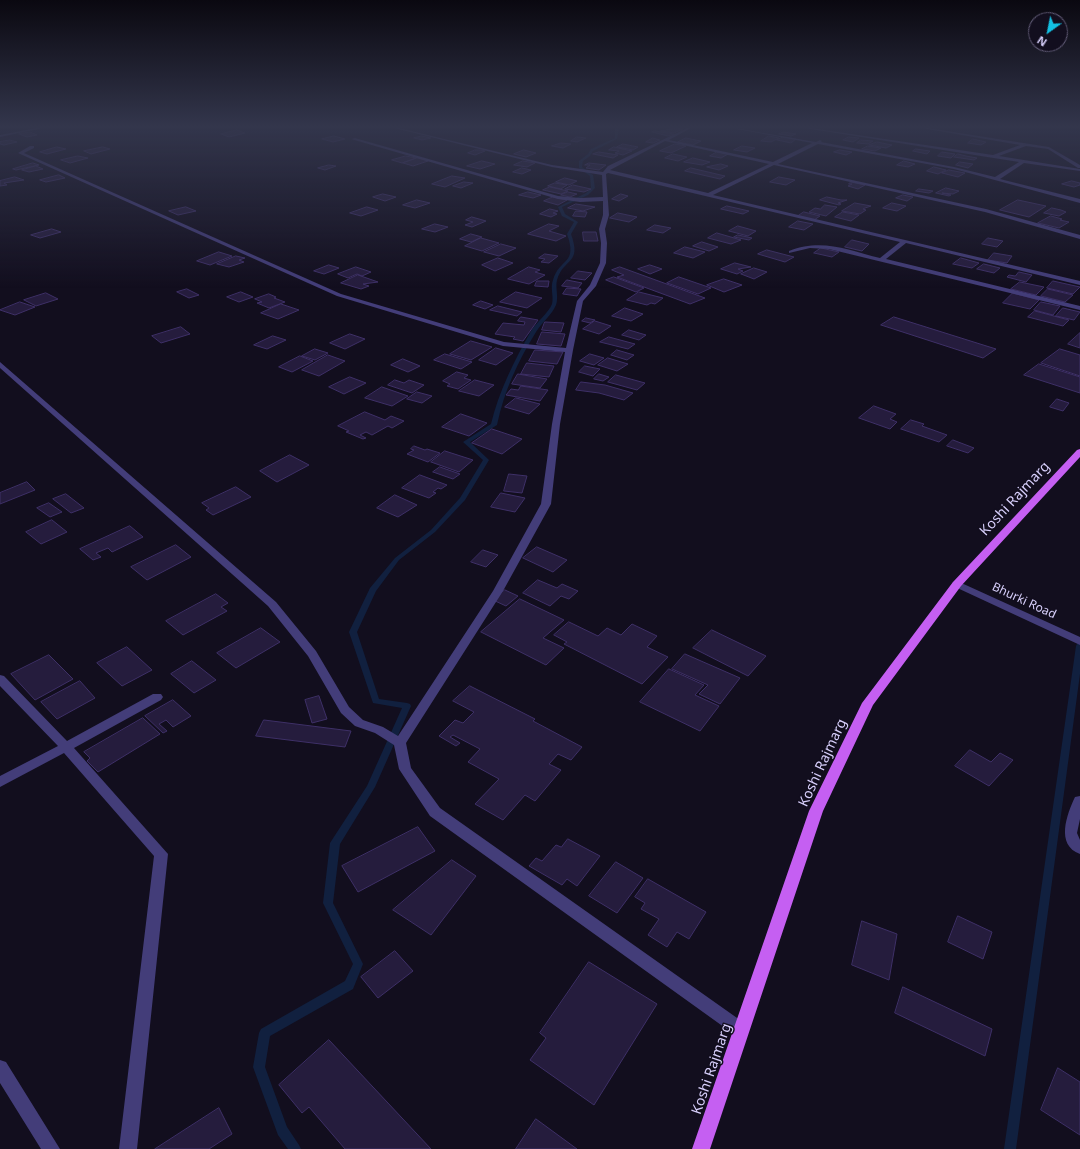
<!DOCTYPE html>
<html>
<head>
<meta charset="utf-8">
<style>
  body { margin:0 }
  #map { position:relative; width:1080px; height:1149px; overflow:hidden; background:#120e1e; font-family:"Noto Sans",sans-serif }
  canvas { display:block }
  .north { position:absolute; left:1028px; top:12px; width:40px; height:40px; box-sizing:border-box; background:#120e1e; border:1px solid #615b76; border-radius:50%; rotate:213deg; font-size:11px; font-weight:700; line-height:16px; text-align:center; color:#d7cffb }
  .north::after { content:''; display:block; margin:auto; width:14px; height:18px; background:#13c0e3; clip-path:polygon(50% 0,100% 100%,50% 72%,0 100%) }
</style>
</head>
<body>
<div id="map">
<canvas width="1080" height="1149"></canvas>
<div class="north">N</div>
</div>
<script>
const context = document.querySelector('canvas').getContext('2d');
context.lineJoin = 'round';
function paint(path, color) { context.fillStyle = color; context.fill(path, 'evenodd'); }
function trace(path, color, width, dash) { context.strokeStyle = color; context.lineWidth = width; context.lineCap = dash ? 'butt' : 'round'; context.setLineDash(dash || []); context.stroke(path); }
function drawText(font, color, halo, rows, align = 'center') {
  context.font = font + ' "Noto Sans",sans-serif'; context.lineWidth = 3; context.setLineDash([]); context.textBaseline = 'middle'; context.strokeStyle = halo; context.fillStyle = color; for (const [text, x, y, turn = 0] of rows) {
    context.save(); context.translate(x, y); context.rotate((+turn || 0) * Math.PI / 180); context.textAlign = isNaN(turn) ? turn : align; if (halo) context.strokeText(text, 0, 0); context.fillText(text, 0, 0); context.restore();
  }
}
paint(new Path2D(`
  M614,128H617L619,130L617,139L593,151L590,156L583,161L582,167L593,175L595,188L588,195L562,207L565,214L578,222L571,234C582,265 564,257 557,280C555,288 559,297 556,305C552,315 542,322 536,332C518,361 504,391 497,425L470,442L489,460L465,500L435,532L399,560L376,591L357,632L379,699L407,703L410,704L411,706L375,787L340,844L333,903L363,964L353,989L270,1036L265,1067L287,1127L299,1145L301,1149H288L278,1135L253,1067L259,1033L261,1029L345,981L353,964L323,903L330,843L367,786L402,708L373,703L349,632L370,588L395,558L431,530L460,498L483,460L463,442L491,424C499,391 514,361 531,331C536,323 549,312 552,304C554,297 550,288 553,280C560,257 578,265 567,234L574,222L562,216L558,207L586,193L591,188L590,176L579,168V161L588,154L591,149L615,138V130Z
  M1080,643V674L1016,1149H1004L1076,646L1077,644Z`), '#11203f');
const building = new Path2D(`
  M676,128L683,129L674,133L661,131Z
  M237,130L245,133L229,137L221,134Z
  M655,131L674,134L668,136L652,132Z
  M30,132L37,135L27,137L19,134Z
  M784,132L796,134L791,136L779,134Z
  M334,136L345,139L333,142L322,139Z
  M422,136L431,138L422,140L414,138Z
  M769,136L779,138L771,142L761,141Z
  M577,137L586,138L577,142L571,141Z
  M783,137L796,139L791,143L777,140Z
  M849,137L859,138L853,142L843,140Z
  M653,138L660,140L653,143L646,142Z
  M686,138L701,141L693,145L678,142Z
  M973,139L986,142L981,145L968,143Z
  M10,140L17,142L4,145L0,144V142Z
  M861,140L873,141L868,144L857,143Z
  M877,142L892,145L886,148L869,145Z
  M561,143L571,144L563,148L552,146Z
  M623,144L638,147L633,150L617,147Z
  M675,144L686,146L671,153L660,151Z
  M742,146L755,148L747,152L734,150Z
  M868,146L881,148L875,151L862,149Z
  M57,147L66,149L47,154L40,152Z
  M103,147L110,149L91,154L84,151Z
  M614,147L632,151L623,155L615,153L619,151L609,150Z
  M916,149L930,151L927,154L913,151Z
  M475,150H481L485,151L475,155L468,153Z
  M524,150L536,153L526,157L514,154Z
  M840,150L852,152L846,155L834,152Z
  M599,152L618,155L613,158L593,154Z
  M717,152L728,154L721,158L710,156Z
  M942,152L955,154L951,158L938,156Z
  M673,154L687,157L678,161L665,158Z
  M958,154L966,156L977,158L974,160L954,157Z
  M78,156L88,158L70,163L61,160Z
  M406,156L416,158L402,163L392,160Z
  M418,158L428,161L413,166L403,163Z
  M693,158L710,162L702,165L684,162Z
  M482,161L495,164L480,169L467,166Z
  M523,161L535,163L527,167L514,165Z
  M904,161L915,164L908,167L897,165Z
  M960,162L973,164L968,168L956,165Z
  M33,163L39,165L16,170L13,169Z
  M589,163L606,165L599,170L586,168L590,165H585Z
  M721,164L728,166L719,170L707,167Z
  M329,165L336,166L325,170L318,168Z
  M36,166L43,169L29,172L22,170Z
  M934,167L946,170L938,174L927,171Z
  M522,168L531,170L522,174L513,172Z
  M691,168L725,176L720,179L685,171Z
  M949,170L965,173L958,177L942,173Z
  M59,175L65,178L46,182L40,180Z
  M452,176L465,178L445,187L432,184Z
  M15,177L24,180L4,183L7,185L0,186V181Z
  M779,177L795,180L786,185L770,182Z
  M565,178L577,181L569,185L556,182Z
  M1072,181L1080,183V185L1074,187L1062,184Z
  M464,182L473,183L461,188L453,186Z
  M851,182L865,185L858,189L848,186L852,184H849Z
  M555,183L567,185L561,189L548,186Z
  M573,185L591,189L584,192L565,189Z
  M550,187L568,191L561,194L543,190Z
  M946,188L959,191L953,194L942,193L951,195L949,196L936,193Z
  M919,189L933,191L929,193L916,191Z
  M528,192L541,195L533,198L519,195Z
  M568,192L577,194L570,197L561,195Z
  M383,194L396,197L385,201L373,197Z
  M621,194L628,196L619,201L612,199Z
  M903,195L913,197L907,201L896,198Z
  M553,197L567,200L558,205L544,201Z
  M827,197L841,200H847L838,203L841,204L839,205L820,200Z
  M417,200L430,203L415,208L403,205Z
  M1018,200L1046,206L1029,217L1000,210Z
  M855,203L871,206L865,208L863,209L866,210L860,214L842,211Z
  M892,203L906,206L897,211L883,208Z
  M576,204L595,207L583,211L568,208Z
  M825,205L837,207L826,216L809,212L815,208L820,209Z
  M727,206L749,211L743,214L721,209Z
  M186,207L196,211L178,215L169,211Z
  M367,207L378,210L361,216L350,213Z
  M1052,208L1061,210L1066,212L1059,216L1044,213Z
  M550,209L558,211L553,213L557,214L551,217L540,214Z
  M576,211L587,212L585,217L573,216Z
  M804,212L820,216L814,220L798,216Z
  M843,212L859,215L851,221L835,217Z
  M618,213L637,217L629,222L610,218Z
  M1051,216L1062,219L1060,220L1069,222L1059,228L1038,223Z
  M472,217L486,221L472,227L465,225L473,222L466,220Z
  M798,221L813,224L804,230L789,227Z
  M435,224L448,227L435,232L422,229Z
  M549,224L559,226L549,231L566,236L556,241L528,234Z
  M655,225L671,228L663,233L647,230Z
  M738,226L756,231L748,236L729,231Z
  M52,229L61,232L40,238L31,235Z
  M583,232H596L598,241H584Z
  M717,233L741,240L731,244L708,238Z
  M471,234L482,237L471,242L460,239Z
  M738,235L752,238L749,240L734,237Z
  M481,238L499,243L482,251L465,246Z
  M988,238L1003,241L997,247L982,244Z
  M852,240L869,244L862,251L845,247Z
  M702,242L718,247L709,251L693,246Z
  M501,244L516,248L499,256L484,252Z
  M685,247L705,252L693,258L674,253Z
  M821,248L839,252L832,257L814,253Z
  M767,250L794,257L785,262L758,254Z
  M219,252L232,256L210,265L197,261Z
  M994,253L1012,256L1007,263L988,260Z
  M545,254L558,256L549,263L541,262L545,259L539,258Z
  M236,256L245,258L239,260L244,262L229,267L217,264Z
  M498,258L513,263L495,271L482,265Z
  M961,258L979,263L972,268L953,264Z
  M735,263L751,267L738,269L743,271L737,274L721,269Z
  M984,264L1000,268L994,273L977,269Z
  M329,265L339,268L324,274L314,271Z
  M650,265L662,269L650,274L638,269Z
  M356,267L371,272L362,276L357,274L348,278L338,274Z
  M529,267L540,270L535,272L545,275L529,284L508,279Z
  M620,267L705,298L690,304L617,277L624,275L612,270Z
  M754,268L767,272L754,279L741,274Z
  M578,271L592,273L585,280L571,278Z
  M1019,272L1032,275L1026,282L1007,277L1009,275L1015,276Z
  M358,275L378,282L363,284L369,286L361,289L341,283Z
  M614,277L644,288L636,292L606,280Z
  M679,277L711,288L698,294L667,283Z
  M724,279L742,285L724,292L707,285Z
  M567,280L582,283L578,288L562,286Z
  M537,281H549L548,287L535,286Z
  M1053,281L1080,287L1073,294L1047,288Z
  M1020,282L1044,287L1036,295L1011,289Z
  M567,288L581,289L577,296L563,294Z
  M187,289L199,295L189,298L177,292Z
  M1048,289L1073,295L1065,302L1041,296Z
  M241,292L253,297L239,302L227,297Z
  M516,292L542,298L527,308L500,302Z
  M639,292L663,298L655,304L651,303L647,305L627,300Z
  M46,293L58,299L36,306L24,300Z
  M1013,293L1039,300L1030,309L1003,303Z
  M269,294L276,297L274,298L285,302L269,308L257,303L262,302L255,299Z
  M481,301L493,305L485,309L473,305Z
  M20,302L35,307L15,315L0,310Z
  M1041,302L1060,306L1053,315L1034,310Z
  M281,304L299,310L278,319L261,313Z
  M498,306L522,312L517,316L490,310Z
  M625,308L643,314L631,321L612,316Z
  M1063,308L1080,312L1074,320L1056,316Z
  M1035,311L1069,320L1063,326L1028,317Z
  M521,317L538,320L523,341L513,339L515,337L495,334L503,323L524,325L525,322L518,321Z
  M894,317L996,349L983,358L881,325Z
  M586,318L595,320L590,323L582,321Z
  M595,321L611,326L599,334L583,329Z
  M545,322L564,323L561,332L542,330Z
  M181,327L190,334L161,343L152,336Z
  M629,330L646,335L639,340L622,335Z
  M542,332L565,334L561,346L537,344Z
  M1080,333V348L1068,344Z
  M350,334L365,339L345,349L330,343Z
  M273,336L286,340L267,349L254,345Z
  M609,337L635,344L628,349L600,342Z
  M471,341L492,347L471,360L450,354Z
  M496,348L513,353L496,365L479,360Z
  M315,349L328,353L315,360L302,356Z
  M1060,349L1080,355V376L1041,363Z
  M535,350L563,352L557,364L529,361Z
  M617,350L634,355L627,360L611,355Z
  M445,354L472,362L461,369L434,360Z
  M590,354L604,358L594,365L580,361Z
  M328,355L345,361L319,376L302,370Z
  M300,356L313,361L292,372L279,367Z
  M608,358L628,364L617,371L598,365Z
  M403,359L420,366L408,372L391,365Z
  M527,363L554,366L549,377L521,374Z
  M1039,364L1080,377V393L1024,375Z
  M585,366L600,369L593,376L579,372Z
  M457,372L468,375L464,378L471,380L458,389L447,386L450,384L443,381Z
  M518,374L547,379L540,388L512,384Z
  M599,374L609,377L603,381L594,379Z
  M616,375L645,383L637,390L608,382Z
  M350,377L366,383L344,394L329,387Z
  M395,380L404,383L409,380L424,385L412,393L388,385Z
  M475,380L494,385L479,396L459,391Z
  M581,382L605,385L633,393L624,400L599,393L576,390Z
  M521,386L548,390L540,401L506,395L511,389L518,390Z
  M382,387L408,396L392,406L365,398Z
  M417,392L432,396L422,403L407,399Z
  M516,398L540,404L529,414L505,407Z
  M1057,399L1069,403L1063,411L1050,407Z
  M874,406L896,414L890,419L897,422L890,429L859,418Z
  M365,412L385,420L391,416L404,421L392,428L388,426L372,435L366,432L360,435L366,438L363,439L346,432L349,431L338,426Z
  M461,414L487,423L469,436L442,427Z
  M911,420L924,424L922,426L947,435L939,442L901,429Z
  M492,429L522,439L502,454L472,443Z
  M953,440L974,448L968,453L947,446Z
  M414,446L425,450L427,449L440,453L428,462L407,454L414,450L411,449Z
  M445,451L473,460L459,472L431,462Z
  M290,455L309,465L277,482L260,471Z
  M440,467L460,474L453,479L433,472Z
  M509,474L527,476L522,493L504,491Z
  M420,475L447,485L441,489L438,488L433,492L436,493L429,498L402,488Z
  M27,482L35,490L0,504V493Z
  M236,487L251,497L213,515L206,510L209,508L202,503Z
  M501,493L525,498L515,512L491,507Z
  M66,494L84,508L71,513L53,499Z
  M395,495L417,505L398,517L377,508Z
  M49,503L62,512L50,517L37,508Z
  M52,520L67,532L41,544L26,532Z
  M130,526L143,537L112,552L108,548L96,553L101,557L93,560L80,549Z
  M176,545L191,557L147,580L131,567Z
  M537,547L567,560L553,572L523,558Z
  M483,550L498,555L486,567L471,562Z
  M538,580L557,588L562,584L578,591L569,599L561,596L550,606L523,593Z
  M505,590L518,596L506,606L493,600Z
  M216,594L228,603L221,607L227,611L183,635L166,621Z
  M520,599L564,620L543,638L564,648L546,665L481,632Z
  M569,622L598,636L607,628L621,635L632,624L657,636L647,647L668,657L642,684L564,644L567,642L554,635Z
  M261,628L280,642L236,668L217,653Z
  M712,630L766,656L748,676L693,648Z
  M127,647L152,670L122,686L97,663Z
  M685,654L740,678L720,704L699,694L708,685L672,669Z
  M49,655L73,679L35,700L11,674Z
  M192,661L216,680L194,693L171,674Z
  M669,669L704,685L695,695L719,706L700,731L640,702Z
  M80,681L95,698L57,719L41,702Z
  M470,686L535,719L533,721L582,747L571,760L558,754L549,764L561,770L535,801L525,795L503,820L475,804L499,779L468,762L480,749L453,735L450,737L460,743L456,746L439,736L455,720L463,723L474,712L453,701Z
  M319,696L327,719L312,723L305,700Z
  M173,700L191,716L173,727L166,720L159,724L167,731L163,733L145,716Z
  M143,718L160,734L98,772L87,761L90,758L84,752Z
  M264,720L351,731L345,747L256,736Z
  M970,750L991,762L1000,753L1013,760L989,786L955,766Z
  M418,827L435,851L358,892L342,866Z
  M568,839L600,856L577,886L567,879L562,885L529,866L536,858L542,861L556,845L561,847Z
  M452,860L476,876L431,935L393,910Z
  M616,862L643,878L617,913L589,896Z
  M648,879L706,912L689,939L677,932L667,947L648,935L659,919L641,909L645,903L635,897Z
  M958,916L992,932L983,959L948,942Z
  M862,921L897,934L889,980L852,965Z
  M395,951L413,971L378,998L361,977Z
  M589,962L657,1004L594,1105L530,1060L546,1038L540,1033Z
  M903,987L992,1029L985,1056L895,1013Z
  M329,1040L431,1149H345L309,1107L302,1113L279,1085Z
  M1058,1068L1080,1082V1135L1041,1110Z
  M219,1108L232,1134L209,1149H155Z
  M536,1119L577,1149H516Z`);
paint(building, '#251c3d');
trace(building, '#3e3067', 1);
paint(new Path2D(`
  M37,128H43L0,137V135Z
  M394,128H399L552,165L603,172L608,166L687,128H691L669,140L773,162L812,143L737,129L735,128L816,142L820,140L822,141L821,142L954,167L995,177L1019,162L804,128H811L993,155L1020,145L921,128H928L1049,147L1080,165V168H1078L1048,149L1026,146L999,156L1080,169V171L1024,163L1000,179L1080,199V203L954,169L818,144L778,164L986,209L1080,235V239L985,212L774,165L713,195L1080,281V285L906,243L886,259L1080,306V310L829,249L810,248L789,253V251C822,238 847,250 880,258L900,242L608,173L606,174L609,215L605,229L607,243L606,263L596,286L583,301L573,350L560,424L551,504L503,591L406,743L411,768L440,808L747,1025L749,1030L747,1035L741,1038L735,1035L430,816L399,769L394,745L375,733L355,726L341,713L308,656L268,606L0,368V362L276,602L316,651L349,707L363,720L383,727L398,736L493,591L541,504L552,424L565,352L503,346L337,296L18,153L30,146H34V148L24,153L341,294L504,342L566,348L577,301L590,285L600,263L601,243L599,229L603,215V201L580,202L558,199L351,139L355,138L558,196L580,198L603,197L602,175L552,167ZM665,141L769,164L708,193L610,170Z
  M957,581L1080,637V645L953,586L952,584L953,582Z
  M0,675L4,676L67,741L153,694H161L163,697L161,700L74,748L168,854L137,1149H119L154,856L64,753L0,787V776L58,746L0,686Z
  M1080,796V819L1077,833L1080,840V854C1055,845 1067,814 1075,797Z
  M0,1060L6,1062L60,1149H41L0,1083Z`), '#433d79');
paint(new Path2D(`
  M1080,449V457L961,586L873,705L823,811L710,1149H692L809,811L862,703L953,582L1077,450Z`), '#c55ff2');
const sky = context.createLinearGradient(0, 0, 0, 288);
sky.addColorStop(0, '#0a0810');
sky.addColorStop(0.44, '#33364c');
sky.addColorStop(1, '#33364c00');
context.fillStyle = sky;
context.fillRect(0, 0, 1080, 288);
drawText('12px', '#d7cffb', '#120e1e', [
  ["Bhurki Road",1024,601,25]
]);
drawText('14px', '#d7cffb', '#120e1e', [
  ["Koshi Rajmarg",1015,499,-47],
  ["Koshi Rajmarg",823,763,-65],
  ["Koshi Rajmarg",712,1069,-71]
]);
</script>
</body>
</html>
